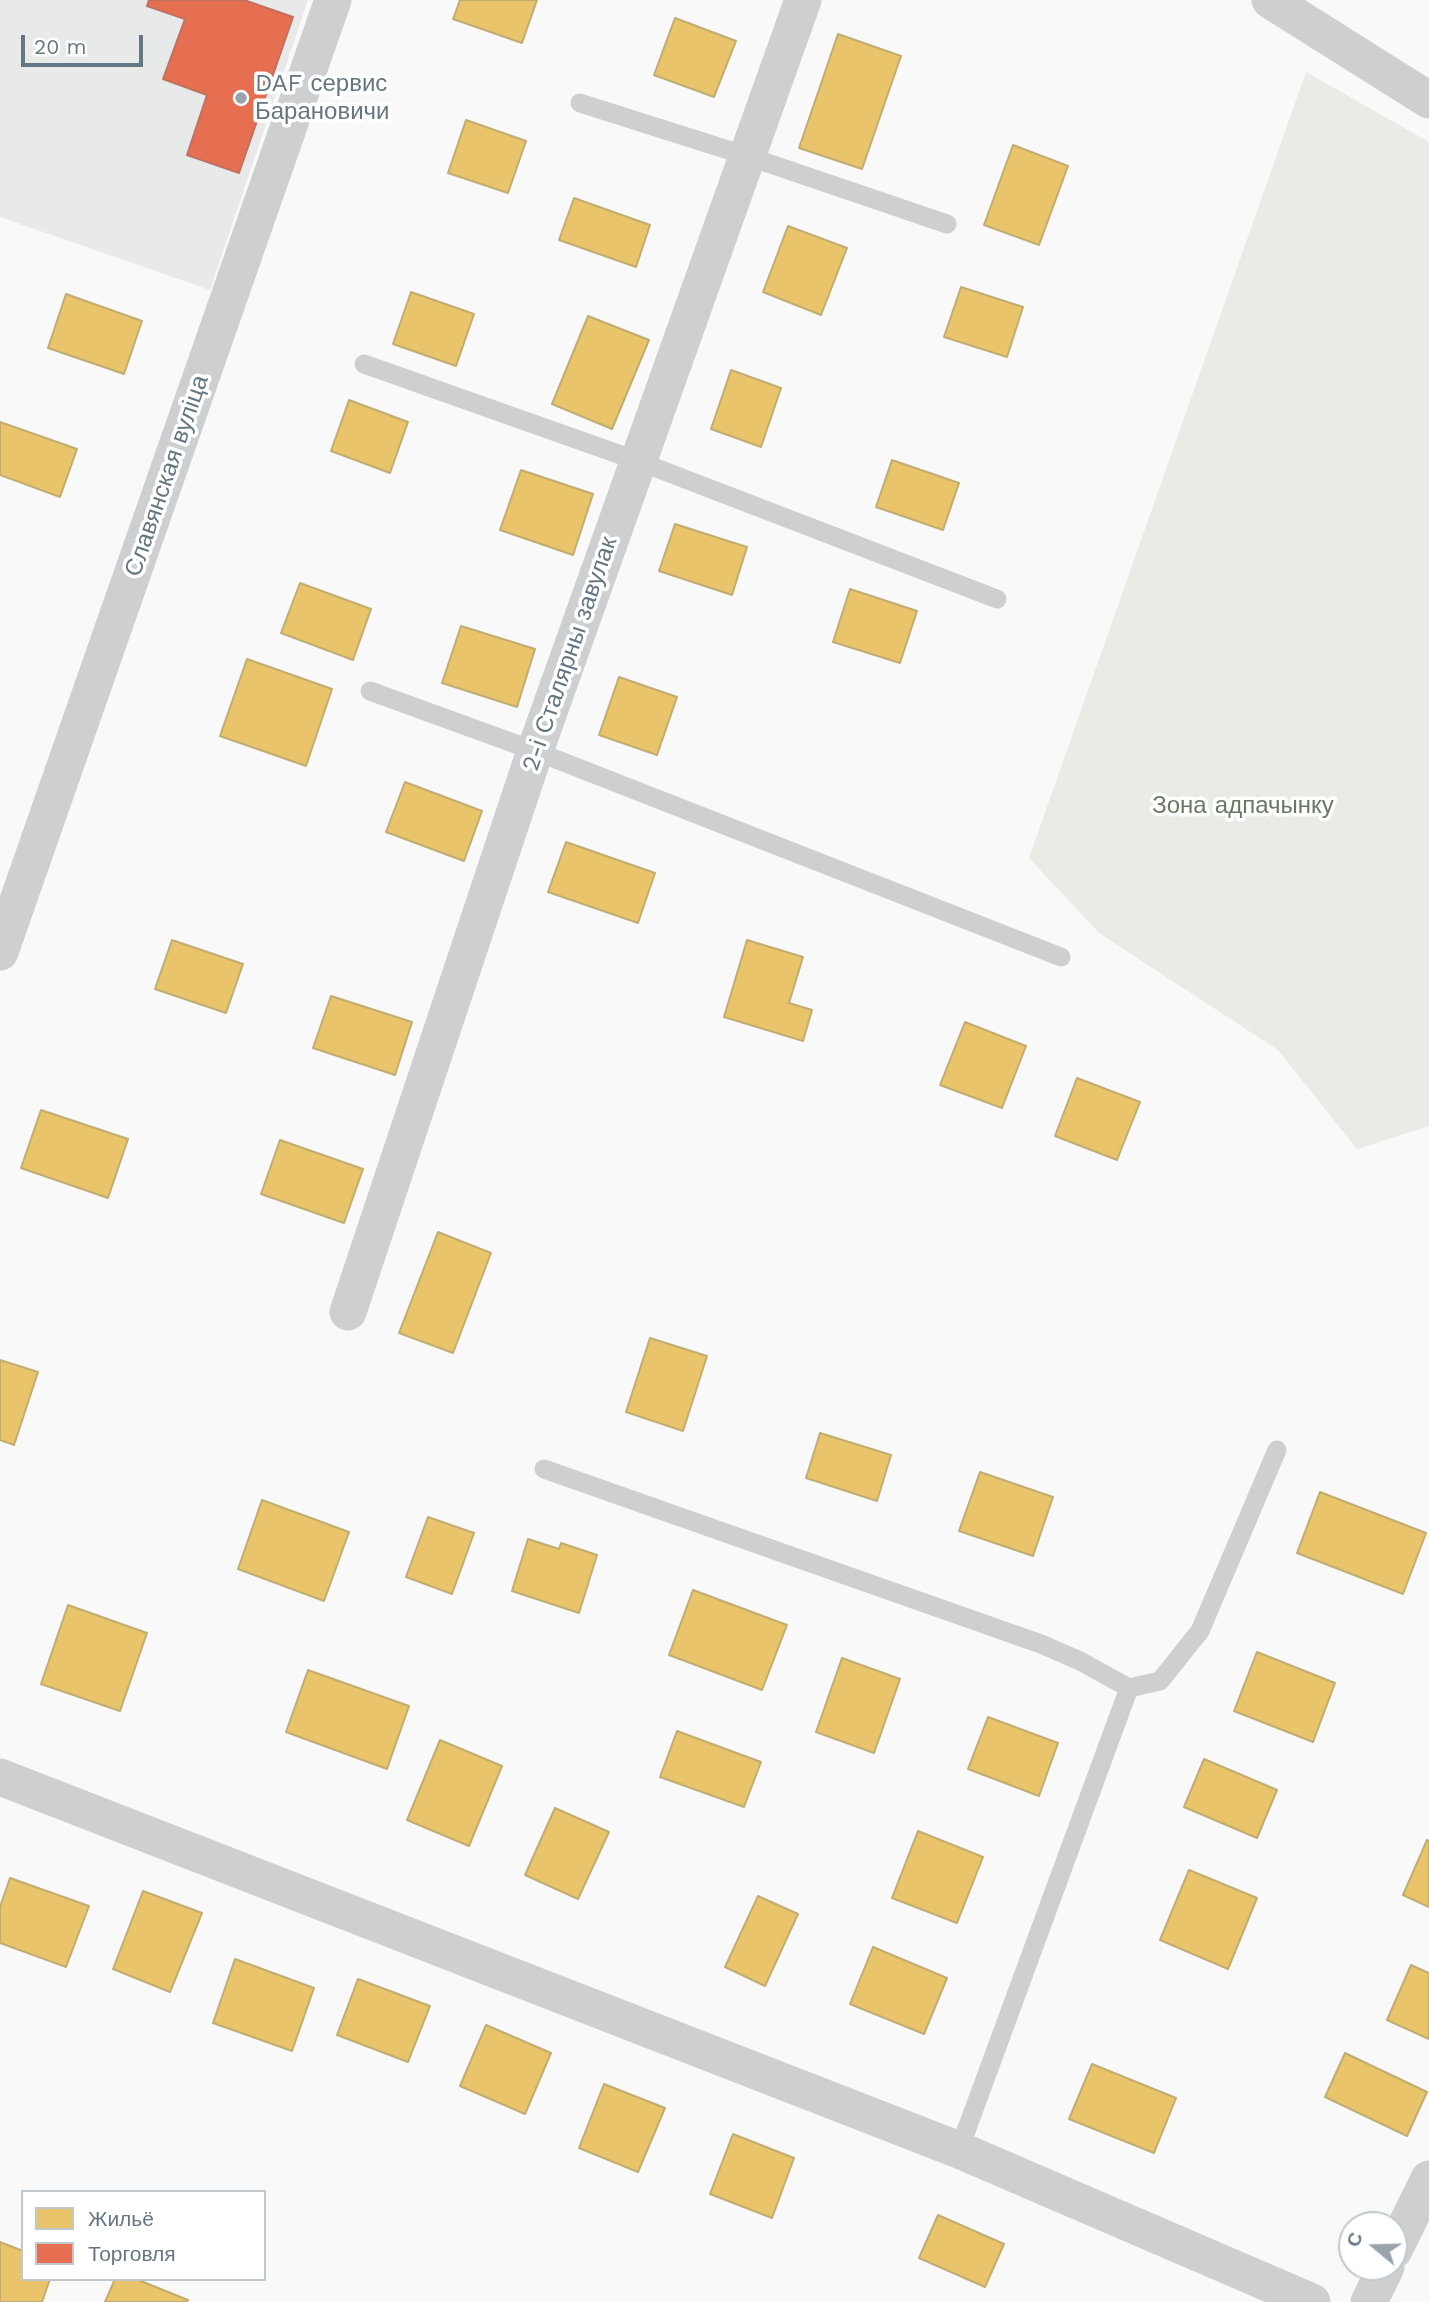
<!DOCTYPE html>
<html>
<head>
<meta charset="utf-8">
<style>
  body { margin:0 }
  #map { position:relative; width:1429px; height:2302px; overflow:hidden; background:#f9f9f9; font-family:"Work Sans",sans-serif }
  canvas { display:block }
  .legend { position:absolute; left:21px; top:2190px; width:245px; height:91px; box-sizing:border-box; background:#fff; border:2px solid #c1c8cd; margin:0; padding:9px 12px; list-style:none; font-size:21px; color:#657683 }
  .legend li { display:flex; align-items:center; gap:14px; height:35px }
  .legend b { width:35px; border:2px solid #c1c8cd }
  .north { position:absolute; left:1338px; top:2211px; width:70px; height:70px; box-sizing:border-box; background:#fff; border:2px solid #c1c8cd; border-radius:50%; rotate:289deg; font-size:19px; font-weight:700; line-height:28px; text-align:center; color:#657683 }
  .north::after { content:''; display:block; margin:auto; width:24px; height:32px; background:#99a4ac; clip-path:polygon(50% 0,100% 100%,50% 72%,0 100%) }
  .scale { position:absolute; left:21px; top:35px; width:122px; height:32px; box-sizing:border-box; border:4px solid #657683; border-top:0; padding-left:9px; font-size:21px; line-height:24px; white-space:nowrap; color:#657683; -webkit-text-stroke:5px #fff; paint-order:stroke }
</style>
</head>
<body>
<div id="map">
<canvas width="1429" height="2302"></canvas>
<ul class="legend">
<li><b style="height:19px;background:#e9c46a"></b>Жильё</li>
<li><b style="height:19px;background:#e76f51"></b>Торговля</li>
</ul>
<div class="north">С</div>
<div class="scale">20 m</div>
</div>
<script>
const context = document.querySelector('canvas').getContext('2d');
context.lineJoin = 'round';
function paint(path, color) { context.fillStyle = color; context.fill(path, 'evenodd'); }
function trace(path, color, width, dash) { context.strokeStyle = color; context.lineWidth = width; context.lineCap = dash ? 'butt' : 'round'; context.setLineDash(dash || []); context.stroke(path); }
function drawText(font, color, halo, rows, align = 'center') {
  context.font = font + ' "Work Sans",sans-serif'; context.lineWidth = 7; context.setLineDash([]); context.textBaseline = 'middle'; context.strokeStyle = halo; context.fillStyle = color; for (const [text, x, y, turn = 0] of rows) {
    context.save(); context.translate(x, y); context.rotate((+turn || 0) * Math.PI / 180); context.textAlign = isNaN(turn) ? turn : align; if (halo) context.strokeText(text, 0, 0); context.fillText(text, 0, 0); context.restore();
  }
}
paint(new Path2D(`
  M0,0H308L210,290L0,217Z`), '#e8e9e9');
paint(new Path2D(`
  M1306,72L1429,142V1126L1357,1149L1278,1050L1099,933L1029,858Z`), '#e8ebe6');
const homes = new Path2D(`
  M460,0H537L522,43L453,19Z
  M675,18L736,41L714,97L654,75Z
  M838,34L901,56L862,169L799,148Z
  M466,120L526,141L508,193L448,173Z
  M1013,145L1068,166L1039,245L984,225Z
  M574,198L650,225L636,267L559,240Z
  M788,226L847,248L821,315L763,292Z
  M961,287L1023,307L1007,357L944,337Z
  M411,292L474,314L456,366L393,344Z
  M66,294L142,321L124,374L48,348Z
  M588,316L649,340L612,429L552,404Z
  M731,370L781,388L761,447L711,429Z
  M349,400L408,422L390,473L331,451Z
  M0,422L77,449L60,497L0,475Z
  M892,460L959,483L943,530L876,507Z
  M521,470L593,494L573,555L500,530Z
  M675,524L747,547L732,595L659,571Z
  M300,583L371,609L353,660L281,633Z
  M850,589L917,611L900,663L833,642Z
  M461,626L535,649L517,707L442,683Z
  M247,659L332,689L306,766L220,736Z
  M619,677L677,697L657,755L599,735Z
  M405,782L482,811L464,861L386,832Z
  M566,842L655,873L638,923L548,892Z
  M172,940L243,964L226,1013L155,989Z
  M747,940L803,957L789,1003L812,1010L803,1041L724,1017Z
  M331,996L412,1022L395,1075L313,1048Z
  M965,1022L1026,1046L1002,1108L940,1085Z
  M1077,1078L1140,1102L1117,1160L1055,1136Z
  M41,1110L128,1139L108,1198L21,1168Z
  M280,1140L363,1169L344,1223L261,1194Z
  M438,1232L491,1253L453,1353L399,1333Z
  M650,1338L707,1356L683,1431L626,1412Z
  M0,1360L38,1372L14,1445L0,1440Z
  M820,1433L891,1455L877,1501L806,1478Z
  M980,1472L1053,1497L1033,1556L959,1531Z
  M1320,1492L1426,1533L1403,1594L1297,1553Z
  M262,1500L349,1532L324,1601L238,1569Z
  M428,1517L474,1533L452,1594L406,1577Z
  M528,1539L559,1549L561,1543L597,1555L579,1613L512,1591Z
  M693,1590L787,1625L762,1690L669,1655Z
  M68,1605L147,1633L120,1711L41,1684Z
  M1257,1652L1335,1683L1313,1742L1234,1711Z
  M842,1658L900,1679L874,1753L816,1732Z
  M308,1670L409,1706L387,1769L286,1732Z
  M988,1717L1058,1743L1039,1796L968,1769Z
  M677,1731L761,1762L744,1807L660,1777Z
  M440,1740L502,1766L469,1846L407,1820Z
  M1204,1759L1277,1790L1257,1838L1184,1807Z
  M555,1808L609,1832L578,1899L525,1875Z
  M918,1831L983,1857L957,1923L892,1898Z
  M1427,1840L1429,1841V1907L1403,1895Z
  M1189,1870L1257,1898L1228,1969L1160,1940Z
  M10,1878L89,1906L66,1967L0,1943V1907Z
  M143,1891L202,1913L170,1992L113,1969Z
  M758,1896L798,1914L765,1986L725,1967Z
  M873,1947L947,1978L924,2034L850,2004Z
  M235,1959L314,1988L292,2051L213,2023Z
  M1411,1965L1429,1973V2039L1387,2020Z
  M358,1979L430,2006L408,2062L337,2035Z
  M486,2025L551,2053L525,2114L460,2086Z
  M1345,2053L1427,2092L1407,2136L1325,2097Z
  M1092,2064L1176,2098L1154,2153L1069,2119Z
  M604,2084L665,2108L638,2172L579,2148Z
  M733,2134L794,2158L772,2218L710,2194Z
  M938,2215L1004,2244L985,2287L919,2258Z
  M0,2242L23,2251V2279H50L42,2302H0Z
  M115,2279H136L188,2300L187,2302H105Z`);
paint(homes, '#e9c46a');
trace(homes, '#c1ad72', 2);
const shops = new Path2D(`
  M149,0H244L293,17L239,173L187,155L207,95L163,79L185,19L147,6Z`);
paint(shops, '#e76f51');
trace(shops, '#c07160', 2);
trace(new Path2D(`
  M580,103L747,156L947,224
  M364,364L638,461L997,599
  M370,691L535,751L1061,957
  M544,1469L1041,1644L1080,1661L1129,1688L959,2150
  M1129,1688L1160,1681L1200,1631L1277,1450`), '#cecfd0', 19);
trace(new Path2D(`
  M1270,0L1429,100
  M0,952L333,0
  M348,1312L535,751L803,0
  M0,1777L959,2150L1312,2302
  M1394,2250L1429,2179
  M1369,2302L1386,2267`), '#cecfd0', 37);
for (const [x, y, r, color] of [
  [241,98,7,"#99a4ac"]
]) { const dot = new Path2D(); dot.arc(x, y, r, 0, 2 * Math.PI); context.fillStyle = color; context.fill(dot); trace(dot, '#fff', 2.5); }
drawText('24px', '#657683', '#fff', [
  ["DAF сервис",255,84],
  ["Барановичи",255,112]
], 'left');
drawText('24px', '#657683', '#fff', [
  ["Славянская вуліца",167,476,-71],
  ["2-і Сталярны завулак",570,654,-71]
]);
drawText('24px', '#687a64', '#fff', [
  ["Зона адпачынку",1243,806]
]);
</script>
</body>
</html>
